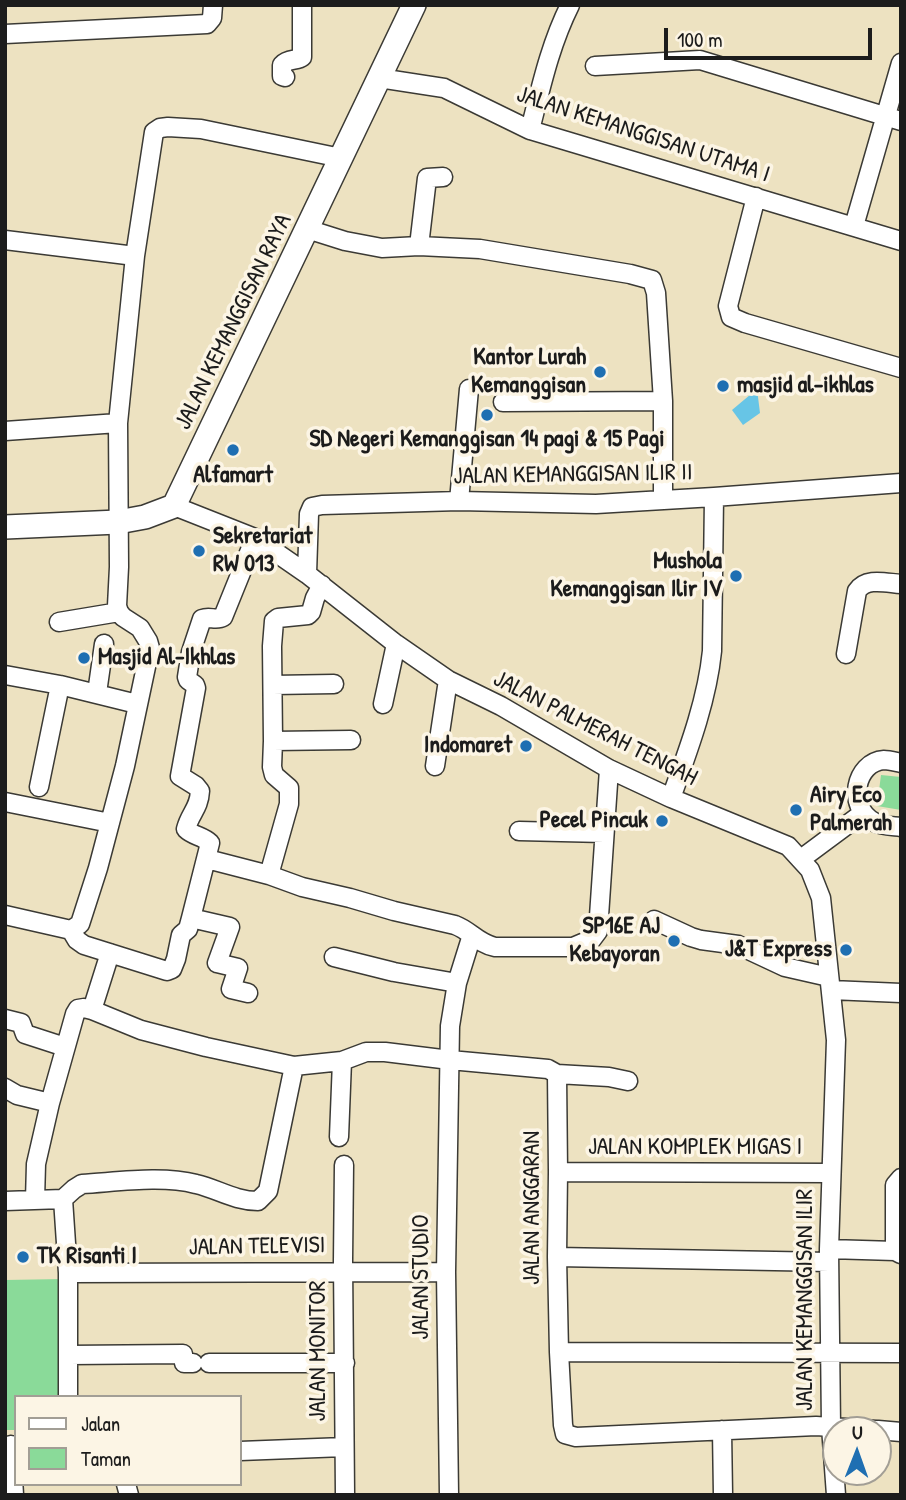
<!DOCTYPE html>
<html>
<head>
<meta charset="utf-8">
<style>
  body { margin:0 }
  #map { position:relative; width:906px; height:1500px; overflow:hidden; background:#ede2c1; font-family:"Patrick Hand",sans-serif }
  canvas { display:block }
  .frame { position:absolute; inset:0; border:7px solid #1c1c1c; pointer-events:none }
  .legend { position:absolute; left:14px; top:1395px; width:228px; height:91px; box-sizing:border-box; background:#fcf5e5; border:2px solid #a29e95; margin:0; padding:9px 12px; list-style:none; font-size:21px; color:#1c1c1c }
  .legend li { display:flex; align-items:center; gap:14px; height:35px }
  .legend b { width:35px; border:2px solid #a29e95 }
  .north { position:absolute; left:822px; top:1416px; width:70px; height:70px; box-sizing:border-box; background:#fcf5e5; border:2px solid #a29e95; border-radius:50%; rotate:1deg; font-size:19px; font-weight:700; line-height:28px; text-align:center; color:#1c1c1c }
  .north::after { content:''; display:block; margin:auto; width:24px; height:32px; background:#1f6fb2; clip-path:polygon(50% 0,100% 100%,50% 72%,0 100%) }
  .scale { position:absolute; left:664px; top:28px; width:208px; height:32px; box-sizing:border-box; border:4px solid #1c1c1c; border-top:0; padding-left:9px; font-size:21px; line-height:24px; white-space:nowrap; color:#1c1c1c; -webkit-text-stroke:5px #fcf5e5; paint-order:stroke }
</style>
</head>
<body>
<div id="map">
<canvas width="906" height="1500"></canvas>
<div class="frame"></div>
<ul class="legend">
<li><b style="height:9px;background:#fff"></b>Jalan</li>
<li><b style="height:19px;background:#8ada99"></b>Taman</li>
</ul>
<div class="north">U</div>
<div class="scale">100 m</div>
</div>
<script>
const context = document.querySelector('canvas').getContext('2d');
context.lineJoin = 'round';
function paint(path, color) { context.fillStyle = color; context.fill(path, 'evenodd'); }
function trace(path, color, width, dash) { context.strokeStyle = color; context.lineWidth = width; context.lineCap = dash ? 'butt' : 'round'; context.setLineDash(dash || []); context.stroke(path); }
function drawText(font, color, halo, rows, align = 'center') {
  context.font = font + ' "Patrick Hand",sans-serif'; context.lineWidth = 7; context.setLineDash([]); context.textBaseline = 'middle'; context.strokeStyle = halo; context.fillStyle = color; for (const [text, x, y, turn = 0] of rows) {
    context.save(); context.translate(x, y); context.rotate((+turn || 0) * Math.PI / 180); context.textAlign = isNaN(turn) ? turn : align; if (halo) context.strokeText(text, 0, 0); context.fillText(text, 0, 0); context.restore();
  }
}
paint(new Path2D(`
  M881,775L901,777V810L877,806Z
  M64,1279L65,1397H16V1430H7L5,1280Z`), '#8ada99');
paint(new Path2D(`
  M757,389L760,413L743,425L732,410Z`), '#67c5e6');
const minor = new Path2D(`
  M5,34L207,24L212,18L213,5
  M595,66L700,60L901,121
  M285,77L282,76V65C288,58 297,61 302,57V5
  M379,78L444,88L530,130L901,241
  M530,130C541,87 550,45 570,5
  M756,197L728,306L731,317L745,323L901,368
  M854,226L901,63
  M307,229L345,241L382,248L419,246L480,249L630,274L652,280L656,293L663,401V500
  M5,240L135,256
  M419,246L427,178L443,177
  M503,402L663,401
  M5,431L118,423
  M459,501L469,389
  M174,506L255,538L307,574L396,644L448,680L501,706L609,769L671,798L788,846L810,870L821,898L836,1040L829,1249L831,1427L836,1495
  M307,574L309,514L312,507L322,505L459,501L596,504L714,497L901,483
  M59,622L119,612
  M846,654L857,591C866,577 886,583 901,584
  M5,675L60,685L137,704
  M273,685L334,684
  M97,693L104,644
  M383,704L396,644
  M273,741L351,740
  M901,763C896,762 889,760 884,760C855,762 846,807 874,822C881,826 893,826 901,827
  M435,766L448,680
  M39,787L60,685
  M671,798C688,751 707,701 712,651L714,497
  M5,802L110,823
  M519,831L604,833
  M207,859L269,875L302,887L350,898L394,911L455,925C471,931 477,943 495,947H573L592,939L598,931L609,769
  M801,859L863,813
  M269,875L289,804V788L274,775L272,767L273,741L272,646L274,621L278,618L308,615L311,612L315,598L322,585
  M5,915L71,930L80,924L98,868L125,766L150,648L148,641L140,628L123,617L119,612L117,606L119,567L118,423L135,256L154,132L160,128L168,127L201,129L341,158
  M191,918L230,927L217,963L238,968L231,989L248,993
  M654,920L691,937L701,940L738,945L785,967L829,977
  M71,930L77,940L84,945L167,971L172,969L176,959L181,935L188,929L191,918L210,843C203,836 193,836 186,829C190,813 199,809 200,791L196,786L180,776L196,688L195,685L188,680L187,677L191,652L202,619C210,616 216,621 223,617L255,538
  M334,957L394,972L457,983
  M831,990L901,993
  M92,1010L110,953
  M5,1019L21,1023L25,1034L65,1047
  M557,1074L609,1077L628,1081
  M5,1088L17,1095L50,1103
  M339,1137L342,1061
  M344,1165L343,1261L345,1495
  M558,1172L831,1173
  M63,1199L74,1189L82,1184C117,1182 162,1175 196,1184C218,1189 234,1201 258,1201L268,1191L294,1066
  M63,1199L68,1273V1397
  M35,1200L36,1164L50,1103L75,1014L78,1009L84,1008L92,1010L141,1030L206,1047L294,1066L342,1061L366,1052H385L450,1060L548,1069L557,1074L558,1172L557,1257L559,1352L563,1425L565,1434L576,1437L816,1426L876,1430
  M5,1201L63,1199
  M829,1249L895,1251L901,1254
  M895,1251V1185L901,1178
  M557,1257L829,1262
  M68,1273L446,1272
  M559,1352L901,1353
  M69,1355L183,1354L184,1363H193
  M209,1363H345
  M722,1430L723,1495
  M878,1430L901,1432
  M11,1445L14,1495
  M240,1451L344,1447
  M126,1484L129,1495
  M449,1495L446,1272L450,1026L457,983L472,935`);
const major = new Path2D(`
  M5,527L118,522L145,517L174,506L414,5`);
trace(minor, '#3b3a35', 21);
trace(major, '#3b3a35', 26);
trace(minor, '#fff', 18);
trace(major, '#fff', 23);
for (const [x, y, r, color] of [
  [600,372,7,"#1f6fb2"],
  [723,386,7,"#1f6fb2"],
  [487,415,7,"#1f6fb2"],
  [233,450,7,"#1f6fb2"],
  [199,551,7,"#1f6fb2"],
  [736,576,7,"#1f6fb2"],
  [84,658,7,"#1f6fb2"],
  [526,746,7,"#1f6fb2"],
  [796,810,7,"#1f6fb2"],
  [662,821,7,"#1f6fb2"],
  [674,941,7,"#1f6fb2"],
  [846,950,7,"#1f6fb2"],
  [23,1257,7,"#1f6fb2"]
]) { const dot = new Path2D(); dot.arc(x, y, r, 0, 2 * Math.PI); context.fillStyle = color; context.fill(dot); trace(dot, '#fcf5e5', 2.5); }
drawText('24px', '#1c1c1c', '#fcf5e5', [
  ["JALAN KEMANGGISAN UTAMA I",643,135,18],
  ["JALAN KEMANGGISAN RAYA",234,322,-64],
  ["JALAN KEMANGGISAN ILIR II",573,475,-1],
  ["JALAN PALMERAH TENGAH",595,729,27],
  ["JALAN KOMPLEK MIGAS I",695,1148],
  ["JALAN ANGGARAN",533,1208,-90],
  ["JALAN TELEVISI",257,1247,-1],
  ["JALAN STUDIO",422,1277,-90],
  ["JALAN KEMANGGISAN ILIR",806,1300,-90],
  ["JALAN MONITOR",319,1351,-90]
]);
drawText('bold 24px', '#1c1c1c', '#fcf5e5', [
  ["Kantor Lurah",586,358],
  ["Kemanggisan",586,386],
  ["masjid al-ikhlas",737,386,"left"],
  ["SD Negeri Kemanggisan 14 pagi & 15 Pagi",487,440,"center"],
  ["Alfamart",233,476,"center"],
  ["Sekretariat",213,537,"left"],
  ["RW 013",213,565,"left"],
  ["Mushola",722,562],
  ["Kemanggisan Ilir IV",722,590],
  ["Masjid Al-Ikhlas",98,658,"left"],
  ["Indomaret",512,746],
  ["Airy Eco",810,796,"left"],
  ["Palmerah",810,824,"left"],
  ["Pecel Pincuk",648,821],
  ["SP16E AJ",660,927],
  ["Kebayoran",660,955],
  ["J&T Express",832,950],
  ["TK Risanti I",37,1257,"left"]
], 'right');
</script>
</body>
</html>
